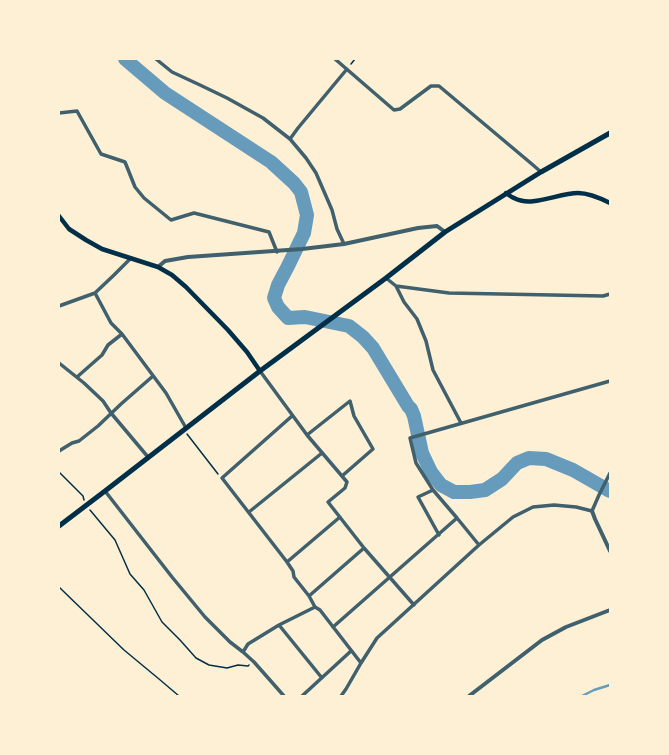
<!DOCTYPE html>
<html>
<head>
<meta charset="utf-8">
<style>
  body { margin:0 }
  #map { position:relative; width:669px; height:755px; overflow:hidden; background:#fdf0d5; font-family:"Nunito Sans",sans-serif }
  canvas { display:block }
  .frame { position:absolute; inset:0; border:60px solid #fdf0d5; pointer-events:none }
</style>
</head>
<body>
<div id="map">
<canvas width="669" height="755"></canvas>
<div class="frame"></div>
</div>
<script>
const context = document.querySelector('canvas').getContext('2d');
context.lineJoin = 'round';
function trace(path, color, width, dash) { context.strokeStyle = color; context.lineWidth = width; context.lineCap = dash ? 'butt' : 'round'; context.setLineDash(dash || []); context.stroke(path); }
trace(new Path2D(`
  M582,696L594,690L610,685`), '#669bbc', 2.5);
trace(new Path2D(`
  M125,59L165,93L271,162L294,183L301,192L307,215L304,233L288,266L278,285L274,298L278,307L288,318L305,317L349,326L363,337L373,348L408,406L411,409L414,416L422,453L431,472L441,485L454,492H470L485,490L502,479L517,463L529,458L546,459L573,470L608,490L610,491`), '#669bbc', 14);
trace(new Path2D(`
  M351,64L355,59
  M187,434L218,474
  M59,472L83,496L84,500
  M90,510L115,540L130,574L144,590L162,622L180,640L196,658L209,665L227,668L238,665L248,666L249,665
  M59,587L124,650L159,679L179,696`), '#003049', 1.5);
trace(new Path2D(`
  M156,59L172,72L200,85L227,98L263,118L290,139L306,158L316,173L332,210L337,229L344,244
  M335,59L394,110L400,109L431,86H439L533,165L541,172
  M59,113L77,111L101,154L125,162L135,187L144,198L171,220L194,213L269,232L277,252
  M290,139L298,128L347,69
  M386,278L396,286L449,293L603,296L610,294
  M396,286L404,302L417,319L426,341L433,370L461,423
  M95,293L111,323L122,334L166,393L186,428
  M59,306L95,293L114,275L131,258
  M59,363L84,383L103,401L111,413L148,457
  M260,371L307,435L347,482L345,488L328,502L364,548L414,605
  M77,377L102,355L108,345L122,334
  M292,416L222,478L287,562L340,517
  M307,435L350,401L354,416L373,449L342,476
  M59,451L72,443L79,441L98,426L121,404L153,376
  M433,490L418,497L439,535
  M105,491L172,577L205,617L230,642L243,652L254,662L284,696
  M249,512L322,453
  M457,518L433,490L416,463L410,438L610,381
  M287,562L293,571L294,577L309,596
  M279,625L322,678
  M333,627L457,518L479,545
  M243,652L248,644L279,625L315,607
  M361,663L320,610L315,607L309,596L364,548
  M302,696L351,651
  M341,696L346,689L361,663L377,638L479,545L513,517L533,507L554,505L576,507L592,511L599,495L610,473`), '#3f606c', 3.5);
trace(new Path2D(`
  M158,267L165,261L188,257L302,249L344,244L418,228L437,226L445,232
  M592,511L595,519L610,551
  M469,696L542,640L566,627L610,610`), '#3f606c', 4);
trace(new Path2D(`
  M506,193C509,195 511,197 514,198C532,208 558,193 578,193C589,193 600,198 610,203
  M59,216L69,229L86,240L102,249L158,267L172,275L186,287L228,330L247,352L260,371`), '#003049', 4.5);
trace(new Path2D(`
  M59,526L105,491L260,371L386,278L445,232L541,172L610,133`), '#003049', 5);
</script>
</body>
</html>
